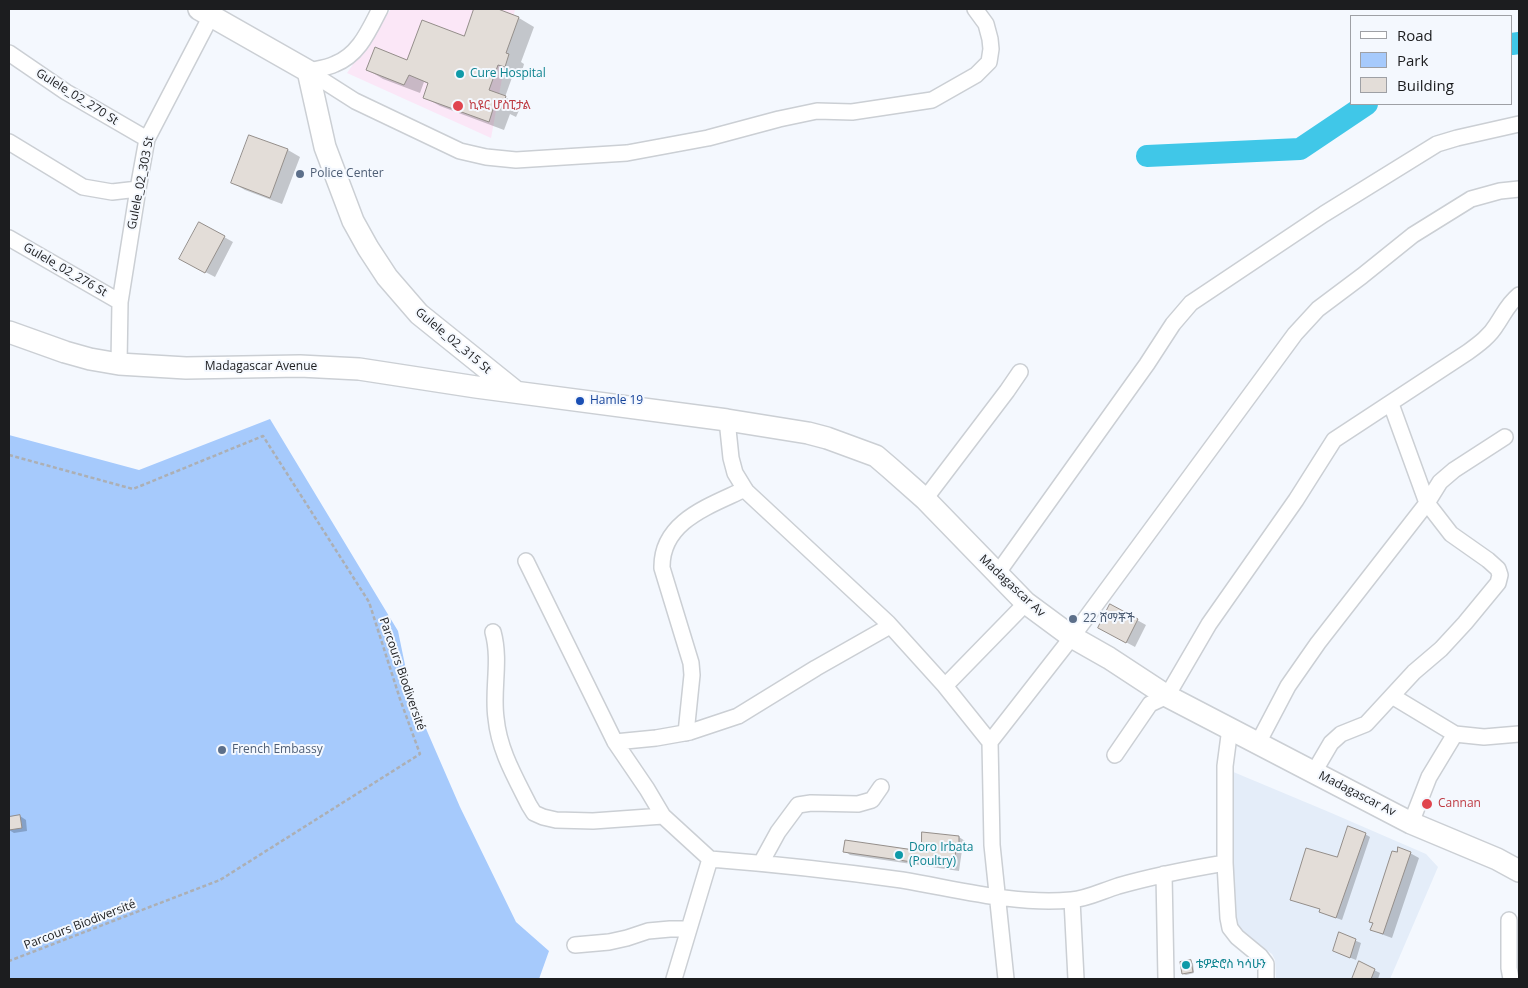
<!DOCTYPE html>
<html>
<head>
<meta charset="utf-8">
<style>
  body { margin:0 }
  #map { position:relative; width:1528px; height:988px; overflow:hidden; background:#f4f8fe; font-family:"Open Sans",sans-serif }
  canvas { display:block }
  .frame { position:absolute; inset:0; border:10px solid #1c1d1f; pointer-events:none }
  .legend { position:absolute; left:1350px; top:15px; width:162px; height:90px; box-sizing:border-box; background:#f4f8fe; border:1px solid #9ea0a5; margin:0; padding:6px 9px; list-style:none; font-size:15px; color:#1c1d1f }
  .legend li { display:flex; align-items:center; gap:10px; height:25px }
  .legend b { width:25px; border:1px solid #9ea0a5 }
</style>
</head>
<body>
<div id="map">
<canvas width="1528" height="988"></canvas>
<div class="frame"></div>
<ul class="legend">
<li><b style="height:6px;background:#fff"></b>Road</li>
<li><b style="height:14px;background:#a6cafc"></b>Park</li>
<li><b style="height:14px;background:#e3ddd8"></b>Building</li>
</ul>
</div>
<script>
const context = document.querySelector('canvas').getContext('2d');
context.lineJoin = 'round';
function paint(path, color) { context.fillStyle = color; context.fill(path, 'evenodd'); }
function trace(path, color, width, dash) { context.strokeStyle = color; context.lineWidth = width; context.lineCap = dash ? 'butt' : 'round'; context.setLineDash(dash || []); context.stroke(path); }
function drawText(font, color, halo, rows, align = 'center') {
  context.font = font + ' "Open Sans","Noto Sans Ethiopic",sans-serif'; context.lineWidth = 4; context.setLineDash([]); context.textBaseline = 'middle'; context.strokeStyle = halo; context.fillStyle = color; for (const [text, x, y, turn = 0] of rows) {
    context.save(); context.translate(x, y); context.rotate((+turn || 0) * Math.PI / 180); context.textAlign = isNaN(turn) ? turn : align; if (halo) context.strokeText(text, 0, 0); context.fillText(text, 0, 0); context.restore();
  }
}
paint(new Path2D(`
  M1231,771L1329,812L1426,854L1438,867L1390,979H1276L1275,960L1272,954L1237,930L1233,910Z`), '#e4edf9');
paint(new Path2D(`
  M391,9H515L491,138L347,73Z`), '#fbe7f7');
paint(new Path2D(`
  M270,419L398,631L411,694L460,807L516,922L549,951L539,979H9V435L139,470Z`), '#a6cafc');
paint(new Path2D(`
  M475,9H494L519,18L534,27L521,62L524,64L521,75L514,72L505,97L521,106L516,117L510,114L504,130L440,106L424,97L429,84L424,82L420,93L383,79L368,70L408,61L465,38Z
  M250,136L288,150L300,157L282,204L245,190L233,183Z
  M224,237L233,242L215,277L190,264Z
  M1137,620L1146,625L1135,647L1109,633Z
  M20,816L26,820L27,831L14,833L9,830V818Z
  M923,833L959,837L965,841L964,851L962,850L959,871L850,855L845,851L922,853Z
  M1365,834L1370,837L1342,920L1325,914L1321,909L1292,899Z
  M1410,853L1419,858L1392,938L1381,934L1372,929L1374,924L1370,922Z
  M1340,934L1361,943L1356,960L1334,951Z
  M1190,961L1193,963L1194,973L1186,975L1183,974Z
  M1360,963L1380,973L1378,979H1353Z`), '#0003');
trace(new Path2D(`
  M1512,44L1519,43
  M1147,156L1300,149L1367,104`), '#40c7e8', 22);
const building = new Path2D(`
  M474,9H498L519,17L506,53L509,54L505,67L498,65L489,90L506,96L501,109L494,106L489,122L423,98L428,83L409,75L404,85L366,70L375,47L407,60L422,20L464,36Z
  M249,135L288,149L270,198L231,183Z
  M199,222L225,236L205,273L179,259Z
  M1110,604L1138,619L1126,643L1098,628Z
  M20,815L22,828L9,830V817Z
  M1348,826L1366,833L1336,918L1319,912L1320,909L1290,900L1306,848L1337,857Z
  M922,832L959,836V848H956L954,868L843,852L845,840L921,851Z
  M1398,847L1411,852L1383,934L1370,930L1373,923L1369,922L1392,851L1397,852Z
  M1339,932L1356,939L1350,958L1333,951Z
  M1191,960L1193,972L1182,974L1180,962Z
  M1359,961L1375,969L1371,979H1352Z`);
paint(building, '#e3ddd8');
trace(building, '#948e8a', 1);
const street = new Path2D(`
  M9,53L66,92L147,139
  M308,71L355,101L460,151L486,157L516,160L627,153L708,138L779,119L817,111L852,112L932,100L976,75L989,62L991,49L990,39L986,24L975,9
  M308,71C317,69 327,68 335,64C359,55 369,30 380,9
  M9,142L83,187L112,192L138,189
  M9,238L120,302
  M119,364L120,302L138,189L147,139L211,16
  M727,420L731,458L735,473L746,491L888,623L945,686L990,742
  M925,499L1007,391L1020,372
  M526,561L615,742L647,789L663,816L710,859L674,979
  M997,574L1147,364L1173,324L1191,303L1324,214L1437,144L1457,138L1519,124
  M493,632C501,661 492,690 496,718C499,750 515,777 529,805L534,813L543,817L556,820L593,821L663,816
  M945,686L1026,603
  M1392,696L1455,734L1484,737L1519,734
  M1230,728L1225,766V863L1228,918L1230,928L1237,937L1260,956L1266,964V979
  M686,733L692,675L691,663L662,568C661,521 710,506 745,489
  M615,742L656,738L690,732L738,716L816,668L890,626
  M1258,743L1288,686L1318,643L1427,503L1440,482L1454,470L1505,437
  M1115,755L1150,704L1167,696L1209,624L1296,500L1334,440L1468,352C1479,344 1490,336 1497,324C1505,312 1508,304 1519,295
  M1314,772L1331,743L1341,734L1366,724L1414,672L1441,649L1465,623L1498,583L1500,575L1498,569L1488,560L1451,534L1427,503L1391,404
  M1411,823L1429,777L1455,734
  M710,859C774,864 838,871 902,880C957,889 1014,905 1071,900C1087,899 1102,891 1118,886C1153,876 1189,869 1225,863
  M761,863L778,832L798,805L811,803L858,804L872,800L881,787
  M1164,874L1166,979
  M1072,900L1076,979
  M1509,920V968L1511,979
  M575,945L609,942L627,938L648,931L670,929H689
  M1006,979L992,845L990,742L1072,637L1295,334L1318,309L1362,276L1413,235L1471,199L1500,191L1519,189`);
const secondary = new Path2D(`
  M199,9L308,71L325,147L353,221L368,248L387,277L419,314L516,392
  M9,332L65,352L90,359L119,364L186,368L300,366L359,369L476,387L727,420L808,433L827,438L876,456L890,468L925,499L1026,603L1072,637L1109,658L1167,696L1411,823L1497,859L1519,871`);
trace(street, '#cbcfd4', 18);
trace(secondary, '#cbcfd4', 24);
trace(new Path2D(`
  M9,455L133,489L263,436L369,602L400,699L420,754L220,880L9,961`), '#acafb4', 2.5, [4, 2.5]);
trace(street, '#fff', 15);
trace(secondary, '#fff', 21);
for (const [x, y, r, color] of [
  [460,74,5,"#0f9aa8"],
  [458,106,6,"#e0444e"],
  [300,174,5,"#5c6f8a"],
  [580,401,5,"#1a4fb4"],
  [1073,619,5,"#5c6f8a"],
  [222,750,5,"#5c6f8a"],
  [1427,804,6,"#e0444e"],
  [899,855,5,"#0f9aa8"],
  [1186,965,5,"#0f9aa8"]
]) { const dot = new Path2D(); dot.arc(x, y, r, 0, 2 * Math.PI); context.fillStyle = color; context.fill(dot); trace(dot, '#f4f8fe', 2); }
drawText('12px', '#0d838f', '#f4f8fe', [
  ["Cure Hospital",470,74],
  ["Doro Irbata",909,848],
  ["(Poultry)",909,862],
  ["ቴዎድሮስ ካሳሁን",1196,965]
], 'left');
drawText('12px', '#1c1d1f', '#f4f8fe', [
  ["Gulele_02_270 St",77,97,32],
  ["Gulele_02_303 St",141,183,-79],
  ["Gulele_02_276 St",65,270,30],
  ["Gulele_02_315 St",453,341,40],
  ["Madagascar Avenue",261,367],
  ["Madagascar Av",1012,586,43],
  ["Parcours Biodiversité",402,674,71],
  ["Madagascar Av",1357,794,27],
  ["Parcours Biodiversité",80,925,-21]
]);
drawText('12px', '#be3a42', '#f4f8fe', [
  ["ኪዩር ሆስፒታል",469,106],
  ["Cannan",1438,804]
], 'left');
drawText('12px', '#4e5e75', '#f4f8fe', [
  ["Police Center",310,174],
  ["22 ሸማቾች",1083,619],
  ["French Embassy",232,750]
], 'left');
drawText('12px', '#164399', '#f4f8fe', [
  ["Hamle 19",590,401]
], 'left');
</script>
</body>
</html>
